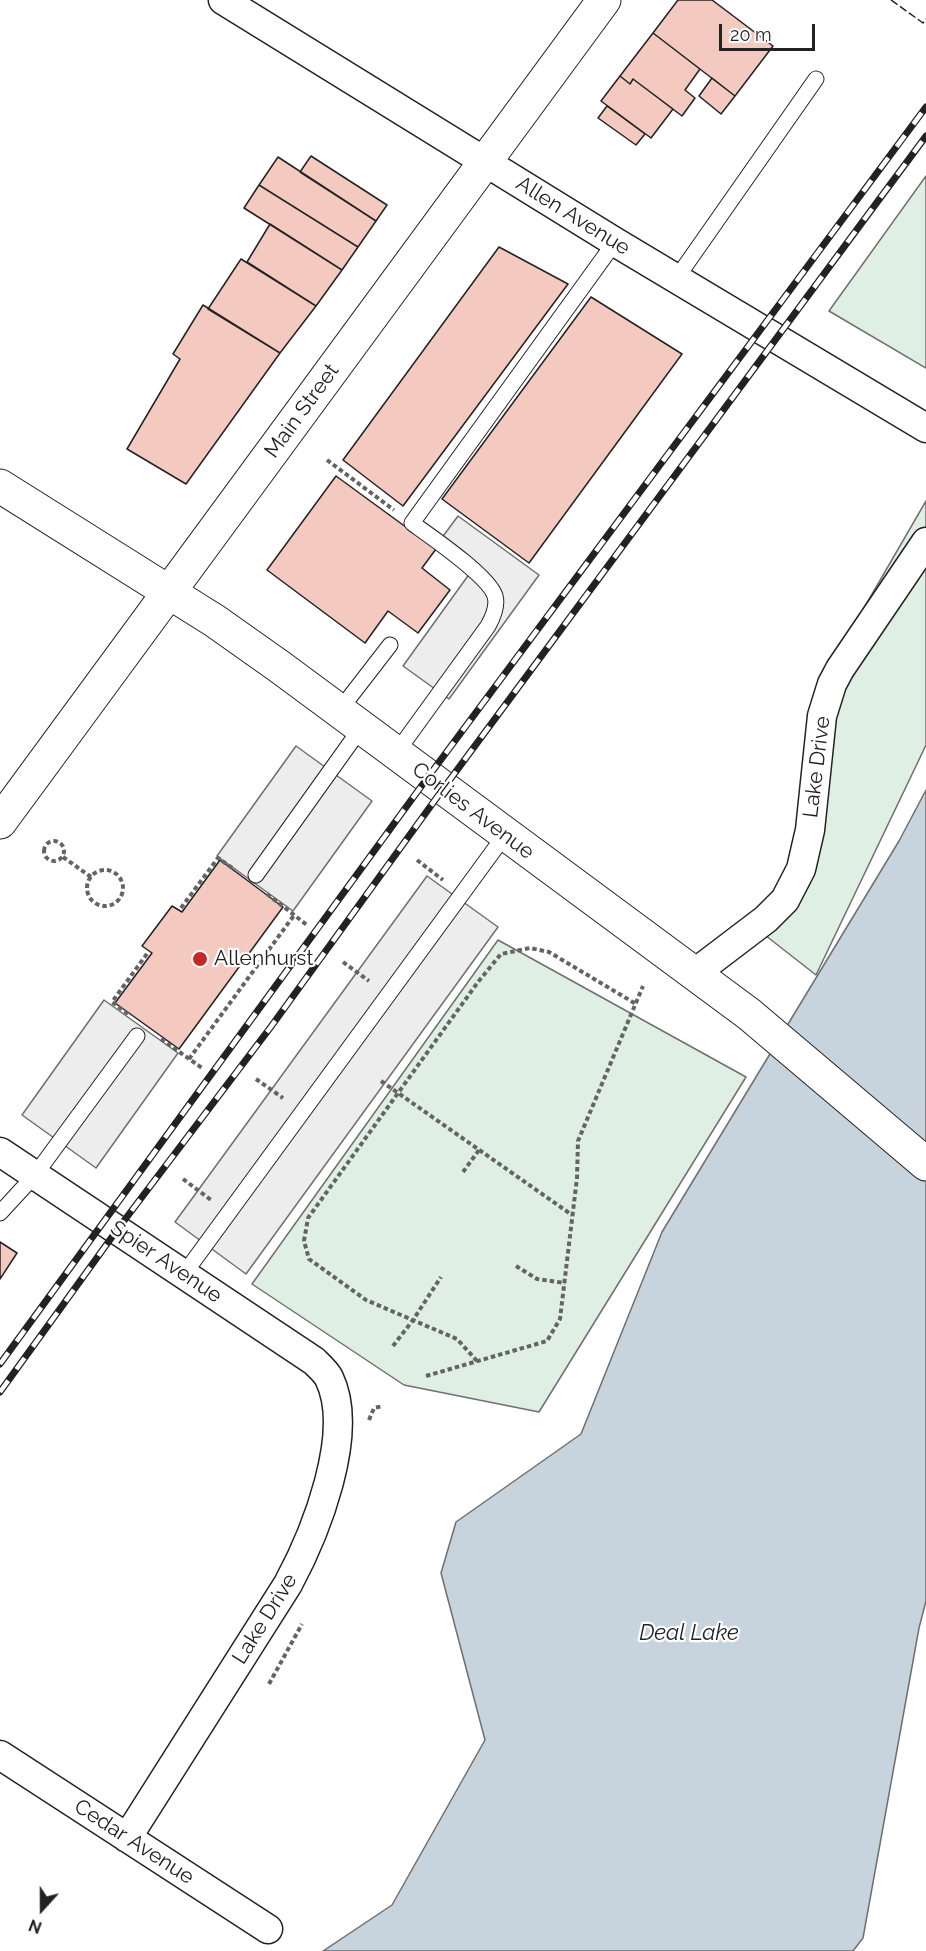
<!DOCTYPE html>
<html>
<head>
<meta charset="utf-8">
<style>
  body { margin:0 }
  #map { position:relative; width:926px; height:1951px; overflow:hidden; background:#fff; font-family:Raleway,sans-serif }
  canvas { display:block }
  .north { position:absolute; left:12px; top:1879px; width:60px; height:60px; -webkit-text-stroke:4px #fff; paint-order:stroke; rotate:201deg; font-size:16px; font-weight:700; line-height:24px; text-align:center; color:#222 }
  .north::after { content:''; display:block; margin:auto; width:21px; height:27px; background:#222; clip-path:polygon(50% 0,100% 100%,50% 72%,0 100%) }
  .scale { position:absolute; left:719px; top:24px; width:96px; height:27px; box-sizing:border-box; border:3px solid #222; border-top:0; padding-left:8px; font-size:18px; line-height:21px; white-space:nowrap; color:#222; -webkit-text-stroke:4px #fff; paint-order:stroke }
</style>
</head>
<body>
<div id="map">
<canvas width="926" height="1951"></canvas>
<div class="north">N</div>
<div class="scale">20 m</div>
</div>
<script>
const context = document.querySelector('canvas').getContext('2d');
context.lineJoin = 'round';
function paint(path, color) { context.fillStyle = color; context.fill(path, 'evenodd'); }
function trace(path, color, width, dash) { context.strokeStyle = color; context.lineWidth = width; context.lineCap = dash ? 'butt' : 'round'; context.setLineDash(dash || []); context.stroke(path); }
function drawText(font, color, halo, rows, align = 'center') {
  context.font = font + ' Raleway,sans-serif'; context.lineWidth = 4.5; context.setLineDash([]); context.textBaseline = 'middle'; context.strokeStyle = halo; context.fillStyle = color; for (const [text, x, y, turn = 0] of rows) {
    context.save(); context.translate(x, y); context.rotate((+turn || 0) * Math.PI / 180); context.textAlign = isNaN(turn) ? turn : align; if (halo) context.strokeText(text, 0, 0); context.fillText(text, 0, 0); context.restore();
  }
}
const green = new Path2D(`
  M926,176V368L829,311Z
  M926,501V745L816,975L747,921L780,900L835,658Z
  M498,940L746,1077L539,1412L404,1385L252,1284Z`);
paint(green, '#e0efe3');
trace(green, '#6f6f6f', 1.5);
const parking = new Path2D(`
  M458,516L539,575L449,699L403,666L470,573L435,547Z
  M296,746L372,801L293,911L217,856Z
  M427,876L498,927L246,1274L175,1222Z
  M104,1000L178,1053L96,1168L22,1115Z`);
paint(parking, '#ededed');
trace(parking, '#6f6f6f', 1.5);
const water = new Path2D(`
  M926,790V1601L919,1628L863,1938L853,1951H323L392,1905L485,1740L441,1573L456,1522L581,1434L662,1232L899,841Z`);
paint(water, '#c7d3dd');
trace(water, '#6f6f6f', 1.5);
const building = new Path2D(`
  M678,0H712L773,46L735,96L653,33Z
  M653,33L700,69L685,90L695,98L682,116L633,79L630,84L620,76Z
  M620,76L630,84L633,79L673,109L651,138L601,101Z
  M712,78L735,96L721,114L699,96Z
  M607,106L645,134L636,145L598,118Z
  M311,156L387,205L376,221L300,172Z
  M278,157L376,221L358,247L259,185Z
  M259,185L358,247L342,270L244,208Z
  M270,224L342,270L316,306L247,262Z
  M499,247L568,284L403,506L343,460Z
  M241,259L316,306L280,353L208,309Z
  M591,297L682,354L529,563L442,499Z
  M203,305L280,353L186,484L127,449L180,359L173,354Z
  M336,476L436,549L422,568L450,590L418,633L388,611L365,643L267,570Z
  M220,860L283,907L179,1049L115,1003L152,953L142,946L172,906L182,912Z
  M0,1242L17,1253L0,1279Z`);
paint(building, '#f3c9c0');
trace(building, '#222', 1.5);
const service = new Path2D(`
  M676,279L816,79
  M339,711L390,645
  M396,753L488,626C493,617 498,606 495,596C489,576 430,536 412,523L615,242
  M256,875L361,728
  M0,1213L35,1175L137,1036
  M184,1274L505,835`);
const minor = new Path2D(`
  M223,0L615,242L926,428
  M695,973L766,919L785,900L801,869L810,830L822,716L832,684L840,669L926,542
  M0,1152L314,1361C319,1366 326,1372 329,1378C356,1433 315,1534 288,1584L127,1838
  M0,1755L268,1929`);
const tertiary = new Path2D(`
  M0,486L215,621L280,667L749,1014L926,1164
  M0,822L604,0`);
trace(service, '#222', 17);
trace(minor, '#222', 31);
trace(tertiary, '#222', 35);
trace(new Path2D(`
  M327,460L394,510
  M44 851a10 10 0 1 1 20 0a10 10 0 1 1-20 0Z
  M63,857L91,877
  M417,860L443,880
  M87 888a18 18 0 1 1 36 0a18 18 0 1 1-36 0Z
  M267,894L307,925
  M181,908L218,858L235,870
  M343,962L369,981
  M128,1014L112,1002L149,951
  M161,1039L202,1068
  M189,1059L295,914
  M256,1079L283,1098
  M381,1081L572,1215
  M463,1172L479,1150
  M183,1179L211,1200
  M516,1266L537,1279L565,1283
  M393,1346L413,1320L441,1277
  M477,1361L457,1339L366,1300L309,1259L304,1241L308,1218L478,982L501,954L530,948L549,952L636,1004
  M426,1376L547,1341L560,1319L577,1178L578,1141L643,986
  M369,1420L374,1408L383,1406
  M269,1684L302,1624`), '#646464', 4, [4.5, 3]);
trace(service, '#fff', 15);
trace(minor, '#fff', 28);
trace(tertiary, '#fff', 33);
const rail = new Path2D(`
  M0,1364L428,777L926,107
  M0,1392L117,1230L270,1028L443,789L926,136`);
trace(rail, '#222', 7);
trace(rail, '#fff', 4.5, [14]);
trace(new Path2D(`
  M891,0L923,23L926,19`), '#222', 1.5, [8, 3]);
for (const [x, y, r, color] of [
  [200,959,8,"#c62828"]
]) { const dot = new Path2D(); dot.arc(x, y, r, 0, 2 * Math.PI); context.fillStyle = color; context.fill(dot); trace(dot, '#fff', 2); }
drawText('21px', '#222', '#fff', [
  ["Allen Avenue",573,216,32],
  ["Main Street",302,411,-54],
  ["Lake Drive",817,767,-83],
  ["Corlies Avenue",473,811,37],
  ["Spier Avenue",166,1262,34],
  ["Lake Drive",265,1619,-58],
  ["Cedar Avenue",134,1842,33]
]);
drawText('21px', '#222', '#fff', [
  ["Allenhurst",214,959]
], 'left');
drawText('italic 22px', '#222', '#fff', [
  ["Deal Lake",689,1633]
]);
</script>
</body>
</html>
